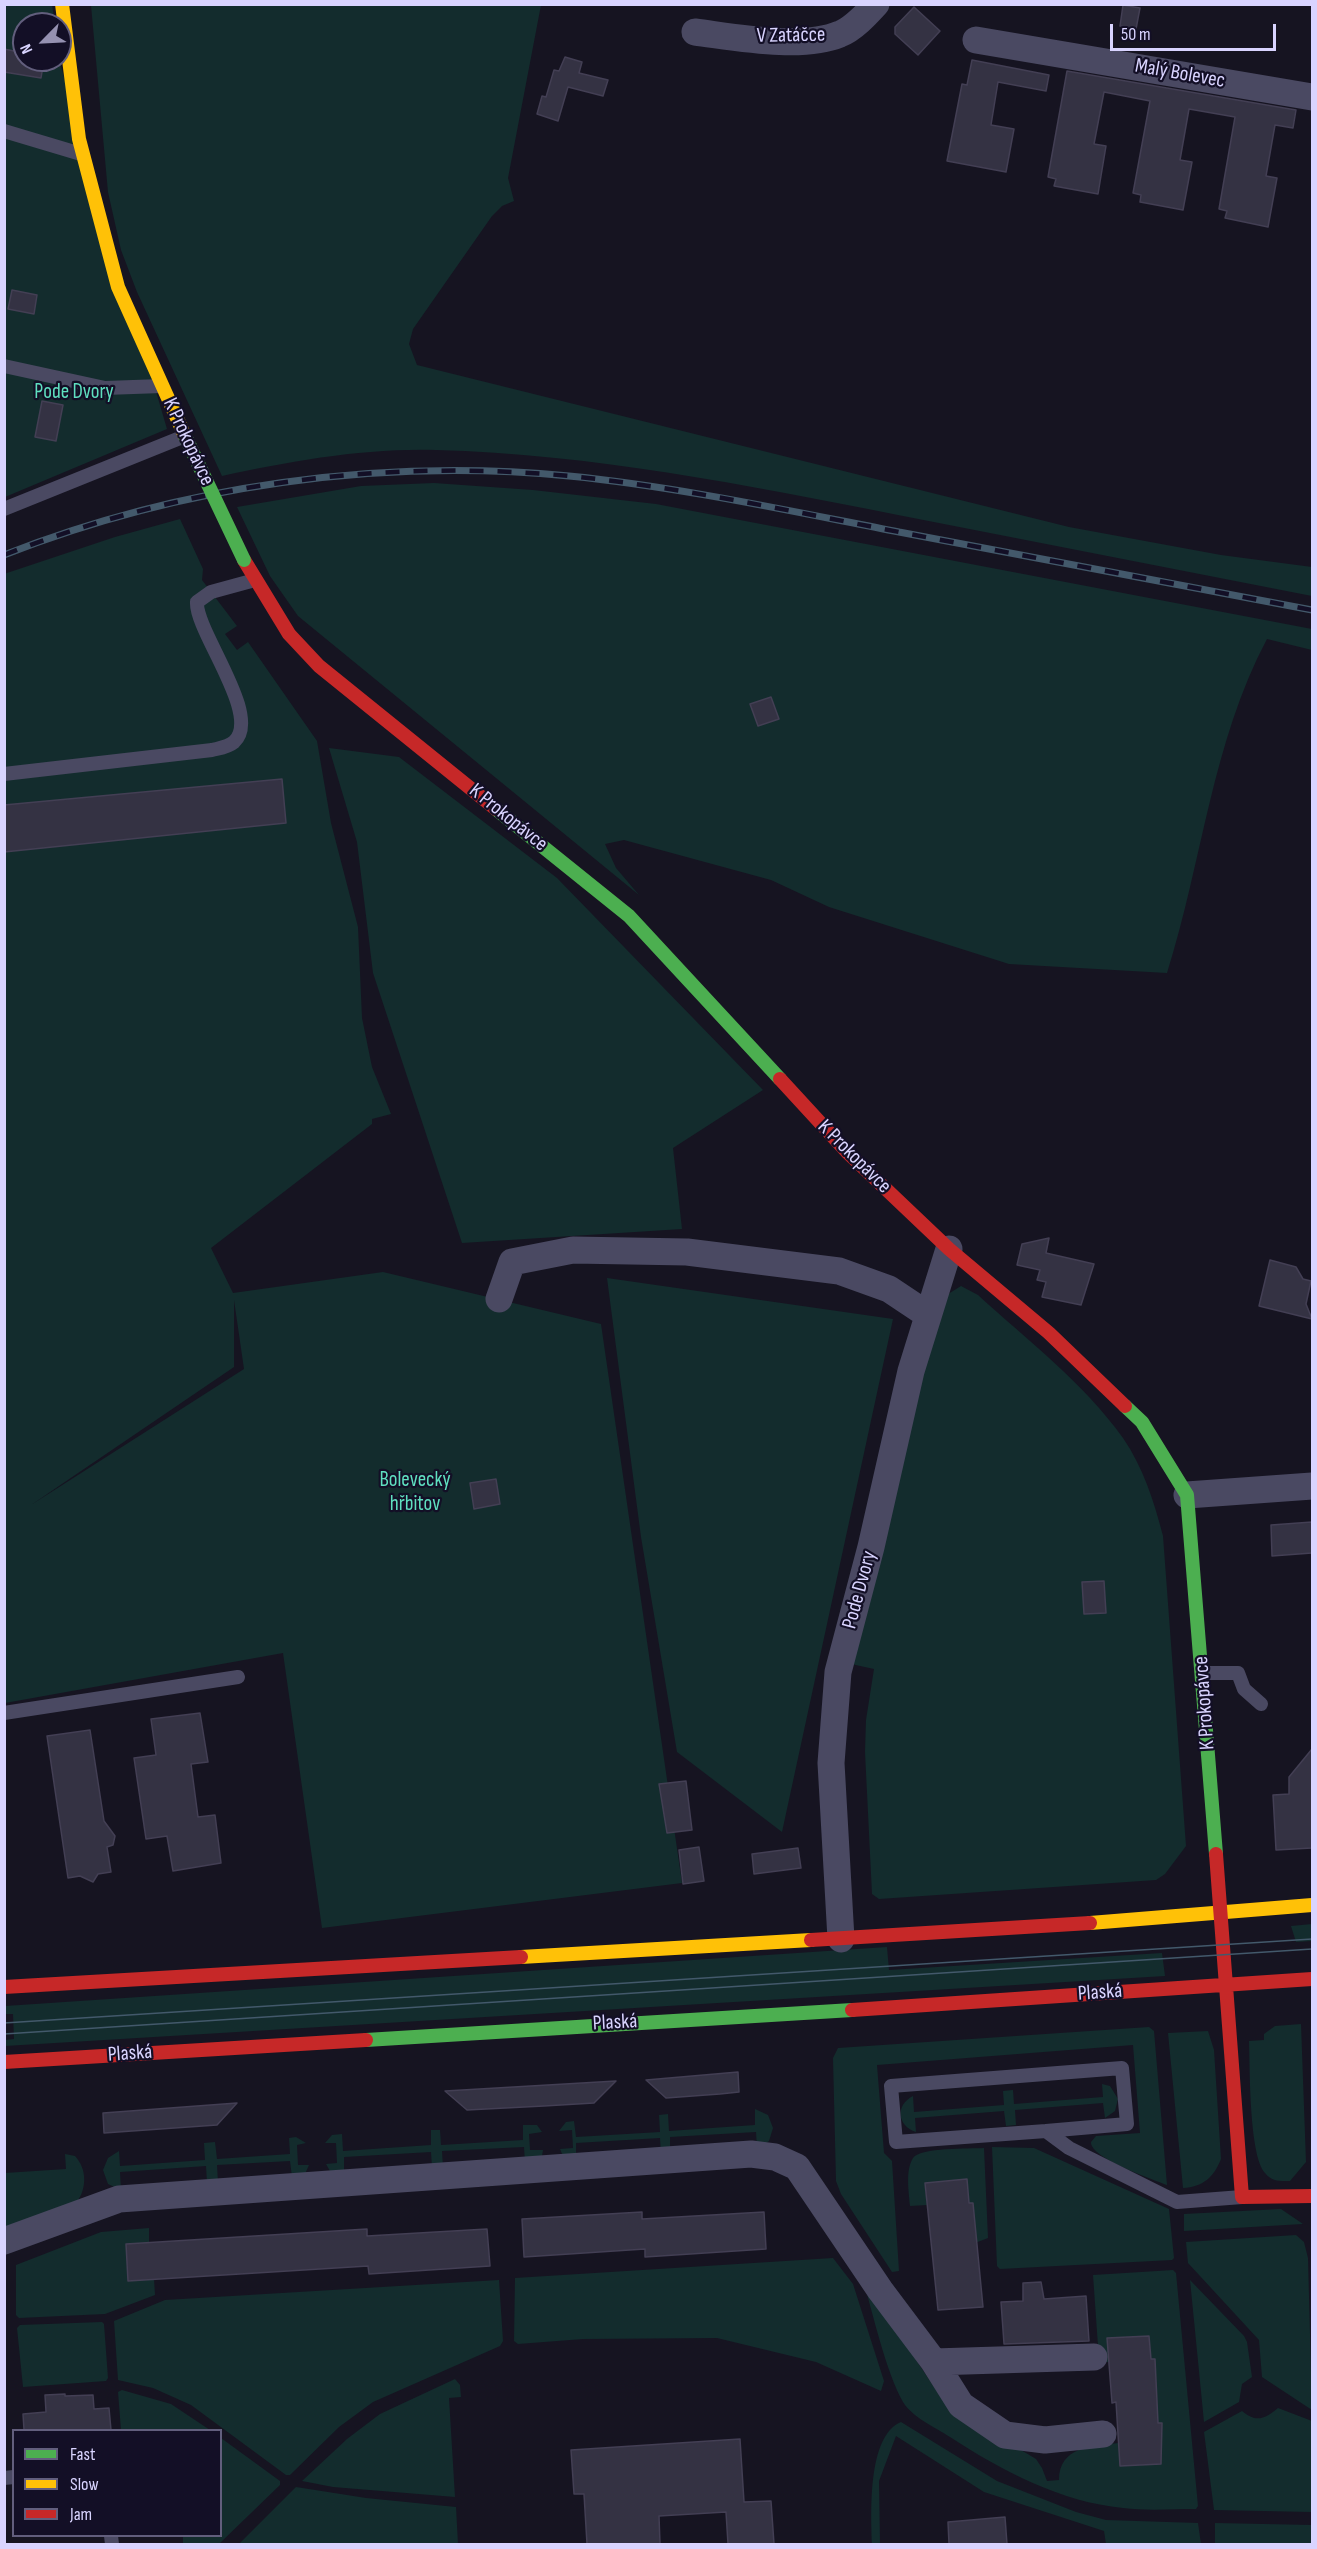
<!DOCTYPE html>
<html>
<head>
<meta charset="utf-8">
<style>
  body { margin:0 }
  #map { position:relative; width:1317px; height:2549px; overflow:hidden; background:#161421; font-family:"Sofia Sans Condensed",sans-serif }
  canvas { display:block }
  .frame { position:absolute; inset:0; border:6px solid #d9d4ff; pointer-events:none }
  .legend { position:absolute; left:12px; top:2429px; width:210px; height:108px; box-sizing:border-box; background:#130f26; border:2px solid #625e7d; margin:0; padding:8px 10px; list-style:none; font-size:18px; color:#d9d4ff }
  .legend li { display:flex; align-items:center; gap:12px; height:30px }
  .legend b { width:30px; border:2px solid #625e7d }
  .north { position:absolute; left:12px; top:12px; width:60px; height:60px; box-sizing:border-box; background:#130f26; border:2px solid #625e7d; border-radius:50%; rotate:246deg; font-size:16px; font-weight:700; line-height:24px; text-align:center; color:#d9d4ff }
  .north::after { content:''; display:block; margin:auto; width:21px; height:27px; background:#9591b1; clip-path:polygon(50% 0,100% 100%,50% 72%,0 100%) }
  .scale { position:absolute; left:1110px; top:24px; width:166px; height:27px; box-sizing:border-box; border:3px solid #d9d4ff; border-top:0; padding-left:8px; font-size:18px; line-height:21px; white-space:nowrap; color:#d9d4ff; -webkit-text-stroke:4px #130f26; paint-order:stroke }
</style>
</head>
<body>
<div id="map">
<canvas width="1317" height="2549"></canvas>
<div class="frame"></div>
<ul class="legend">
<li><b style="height:8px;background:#4caf50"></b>Fast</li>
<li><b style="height:8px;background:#ffc107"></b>Slow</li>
<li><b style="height:8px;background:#c62828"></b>Jam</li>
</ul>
<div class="north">N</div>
<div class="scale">50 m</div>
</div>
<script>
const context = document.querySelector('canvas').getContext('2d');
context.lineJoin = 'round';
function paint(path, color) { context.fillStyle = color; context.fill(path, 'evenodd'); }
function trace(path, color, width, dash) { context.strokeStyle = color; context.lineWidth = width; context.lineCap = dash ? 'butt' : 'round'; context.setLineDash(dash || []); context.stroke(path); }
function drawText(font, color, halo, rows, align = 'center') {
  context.font = font + ' "Sofia Sans Condensed",sans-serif'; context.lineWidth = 4.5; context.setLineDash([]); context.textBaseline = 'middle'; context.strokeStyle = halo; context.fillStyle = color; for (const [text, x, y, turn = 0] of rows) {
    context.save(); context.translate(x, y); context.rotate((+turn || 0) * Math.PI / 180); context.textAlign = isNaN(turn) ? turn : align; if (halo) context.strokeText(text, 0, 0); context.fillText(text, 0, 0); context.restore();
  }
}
paint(new Path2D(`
  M5,5H52L55,24H24V60H59L167,429L5,497Z
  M91,5H541L508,178L514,201L502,206L492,216L413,329L409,344L417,365L1069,527L1221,555L1312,567V596C1174,569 1036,542 898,515C746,485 592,454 436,450C364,448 292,461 222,476L137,292L121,250L108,192Z
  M434,483L533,490L656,504L1312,629V650L1267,639C1212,742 1202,863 1167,973L1009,964L829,907L771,880L624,840L605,844L616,868L639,895L298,616L270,576L237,507L361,486Z
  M180,519L203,569L202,580L237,626L225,634L237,650L248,642L317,741L331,823L358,927L362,1018L372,1067L391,1114L372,1119V1124L211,1248L233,1293L383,1272L601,1324L682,1883L322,1928L283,1653L5,1703L4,574L115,537ZM234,1300L244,1369L31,1505L234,1367Z
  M329,748L399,757L557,878L763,1090L673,1148L682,1229L462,1243L373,973L357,842Z
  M607,1278L893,1319L782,1832L677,1752L641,1537Z
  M961,1286L978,1295C1027,1340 1084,1383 1123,1438C1143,1467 1154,1501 1163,1536L1186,1846L1165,1874L1156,1880L879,1899L872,1894L865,1752L866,1720L874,1669L851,1664L935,1319L945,1296Z
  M1312,1924V1941L1296,1942L1291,1926Z
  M887,1947L889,1970L1162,1953L1165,1976L5,2046V2040L14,2039L13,2014H5V2006Z
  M1301,2024L1306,2162L1290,2181C1280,2181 1272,2182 1265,2173C1249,2155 1250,2068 1249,2041L1264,2040V2034L1275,2026Z
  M1149,2027L1154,2031L1167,2185C1152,2179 1090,2158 1091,2142L1096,2136L1140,2133L1133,2045L877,2065L884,2153L892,2161L899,2271L892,2272L841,2194L836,2181L833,2058L838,2048Z
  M1208,2031L1214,2050L1221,2159C1214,2177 1203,2187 1183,2188L1168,2033Z
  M1102,2084L1110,2086L1118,2099L1115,2111L1105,2118L1103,2103L1015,2110L1016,2125L1006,2126L1004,2111L915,2118L916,2132C897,2126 895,2105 913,2096L914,2112L1004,2105L1003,2091L1013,2090L1014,2104L1103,2097Z
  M755,2109L768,2115L773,2128L769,2141L757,2149L756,2132L670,2137V2154H661L660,2138L576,2143V2160L563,2156L560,2149L573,2148L572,2130L559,2131L566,2122L574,2121L576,2137L660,2132L659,2115L668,2114L669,2131L755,2125Z
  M523,2125H537L542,2132L529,2134L530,2150H543L542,2156L525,2163L524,2147L442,2151L443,2167L432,2168L431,2152L344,2157V2174L330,2171L326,2164L337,2163L336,2143H325L332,2135L342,2134L343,2151L431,2145V2130H440L441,2145L523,2140Z
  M296,2137L306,2143L297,2145L298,2165H309L305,2174L292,2177L290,2161L217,2165L218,2182L207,2183L206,2166L120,2172L121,2190L108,2184L103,2170L108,2158L119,2151L120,2166L205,2160L204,2143L215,2142L217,2159L290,2154L289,2138Z
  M992,2147L1034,2148L1169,2209L1174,2258L1172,2260L1000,2269L997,2266Z
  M984,2148L988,2238L975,2243L973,2203H969L967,2180L926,2183L927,2205L910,2206C909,2192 905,2171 913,2158C921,2147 969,2149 984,2148Z
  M65,2154L75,2156C87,2169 87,2188 77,2202L5,2230V2173L66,2169Z
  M1281,2209L1303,2224L1184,2231V2214Z
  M149,2228V2243L128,2281L154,2279L155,2295L105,2314L19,2318L16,2315V2265L101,2232Z
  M1296,2235L1304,2242L1308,2258L1312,2410L1262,2377L1259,2340L1188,2263L1186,2242Z
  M833,2258L853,2284L884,2381L881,2391L816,2362L717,2338L583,2339L518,2344L514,2341L515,2278Z
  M1173,2270L1176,2273L1198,2506L1196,2509C1172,2509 1147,2511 1123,2508C1061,2502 1002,2471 950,2437C935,2427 913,2418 903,2402C886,2372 873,2314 863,2280L946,2405L1036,2459L1042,2468L1047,2481L1059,2480C1059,2447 1092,2445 1119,2443L1120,2466L1161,2463L1162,2423H1158L1149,2336L1108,2338L1109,2362H1101L1099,2360L1093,2275Z
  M499,2280L503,2341L500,2346L373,2402L339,2427L290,2475H286L191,2405L153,2388L118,2380L114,2321L165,2300Z
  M1190,2280L1244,2336L1247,2342L1252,2377L1242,2384L1239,2402L1204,2422Z
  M102,2322L104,2324L108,2378L106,2381L23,2387L17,2328L20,2325Z
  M455,2379L460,2385L461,2397L449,2398L455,2497L333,2487L302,2481L347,2439L380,2414Z
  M122,2390L171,2404L210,2430H121L118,2392Z
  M1278,2408L1312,2421V2512L1214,2510L1204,2432L1242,2411C1256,2423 1265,2419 1278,2408Z
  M901,2422L997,2481L1076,2512L1106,2520L1198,2523L1201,2544H1106L1104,2531L984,2492L896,2436L879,2481L880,2544H872C871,2514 867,2436 901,2422Z
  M221,2438L280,2481V2485L219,2544H183V2536H220Z
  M296,2487L366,2498L456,2507L458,2544H239Z
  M1215,2523L1312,2525V2544H1215Z`), '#132c2d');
const building = new Path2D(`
  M1123,5L1140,8L1136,29L1120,26Z
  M914,7L940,31L918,55L895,34V27Z
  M4,49L24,53V60H44L41,78L4,72Z
  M565,57L582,62L579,73L608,80L603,96L568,87L558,121L537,114L542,96L546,97L554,70L559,71Z
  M972,60L1049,75L1046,91L998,82L991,125L1014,129L1006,172L947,161L962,84L967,85Z
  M1067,71L1296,110L1293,128L1275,125L1266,176L1277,178L1268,227L1225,218L1227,211L1219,209L1235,117L1189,109L1180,160L1192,162L1183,210L1140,202L1141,195L1133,193L1150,101L1104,92L1094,144L1106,146L1098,194L1054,186L1056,179L1048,177Z
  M12,290L37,295L34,314L8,309Z
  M42,401L63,405L56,441L35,437Z
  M771,697L779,719L758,726L750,704Z
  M282,779L286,823L4,852V805Z
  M1049,1238L1046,1253L1094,1264L1081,1305L1042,1297L1046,1282L1037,1280L1040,1270L1017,1265L1022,1244Z
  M1270,1260L1296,1267L1303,1279L1311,1281L1306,1304L1312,1319L1259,1306Z
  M496,1479L500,1504L474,1509L470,1483Z
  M1312,1522V1553L1272,1556L1271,1525Z
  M1104,1581L1106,1613L1084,1614L1082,1582Z
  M200,1713L208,1762L191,1764L198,1817L215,1815L221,1863L173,1871L167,1836L146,1839L134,1758L156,1755L151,1719Z
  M90,1730L104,1821L115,1836L113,1845L107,1847L111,1872L98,1874L93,1882L80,1876L68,1878L47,1736Z
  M1312,1749V1848L1276,1850L1273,1795L1289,1794V1777Z
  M686,1781L692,1830L667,1833L659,1784Z
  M699,1847L704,1881L683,1884L679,1850Z
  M798,1848L801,1868L754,1874L752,1854Z
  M738,2072L739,2092L720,2094L666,2098L646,2080Z
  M616,2081L594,2103L544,2106L467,2110L445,2091Z
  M237,2103L217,2125L104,2133L103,2113Z
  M967,2179L969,2203H973L983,2307L938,2310L925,2183Z
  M642,2212V2219L764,2212L766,2249L645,2257V2249L524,2257L522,2219Z
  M367,2229V2236L487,2229L490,2266L369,2274L368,2266L128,2281L126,2244Z
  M1041,2282L1044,2299L1086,2296L1089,2341L1004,2344L1001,2302L1023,2301V2283Z
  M1149,2336L1151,2359H1155L1158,2423H1162L1161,2464L1120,2466L1116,2402L1112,2403L1107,2338Z
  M65,2394V2396L93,2395L94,2409L109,2408L111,2430H24L23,2414L46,2412L45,2395Z
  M740,2439L744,2502L771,2501L774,2544H728L726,2512L659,2516L660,2544H587L584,2494H574L571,2450Z
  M1005,2517L1007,2544H949L948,2522Z`);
paint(building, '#343243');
trace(building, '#433f54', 1.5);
trace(new Path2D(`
  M4,131L81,154
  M4,366L105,388L162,386
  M4,509L185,436
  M4,774L212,750C220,748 228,747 234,742C263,716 195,631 197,602L211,592L255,580
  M1203,1673H1238L1244,1689L1261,1704
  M4,1713L238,1677
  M1046,2131L1127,2124L1122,2068L891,2086L896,2142L1046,2131L1069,2148L1177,2202L1242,2197
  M4,2478L14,2477
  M111,2536L112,2544`), '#4a4962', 14);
trace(new Path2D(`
  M695,32C735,37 802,50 840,34C853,29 866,15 876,4
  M976,40L1312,97
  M499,1299L512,1262L573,1250L687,1252L839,1271L889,1289L928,1315
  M1187,1495L1312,1486
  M841,1939L831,1763L838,1672L871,1547L911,1371L949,1249
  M4,2241L119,2199L751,2154L775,2157L797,2167L880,2290L934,2362L961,2405L1005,2435L1045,2440L1103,2434
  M934,2362L1094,2357`), '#4a4962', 27);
trace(new Path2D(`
  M496,809L629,916L780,1079
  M1125,1406L1142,1422L1187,1495L1216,1854
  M366,2040L852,2010`), '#4caf50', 14);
trace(new Path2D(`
  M62,4L79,139L118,287L185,436
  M1090,1923L1312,1905
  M521,1957L811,1940`), '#ffc107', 14);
trace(new Path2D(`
  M244,560L289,634L319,666L496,809
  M780,1079L848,1153L949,1249L1049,1333L1125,1406
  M1216,1854L1242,2197L1312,2196
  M811,1940L1090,1923
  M4,1987L521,1957
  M852,2010L1312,1979
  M4,2062L366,2040`), '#c62828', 14);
trace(new Path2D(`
  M4,2023L1312,1939
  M4,2034L1312,1949`), '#43596b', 1.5);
const rail = new Path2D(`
  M4,555C182,485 380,458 569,476C680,487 790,511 899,532C1037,558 1175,584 1312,610`);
trace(rail, '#43596b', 7);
trace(rail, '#130f26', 4.5, [14]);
trace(new Path2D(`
  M185,436L244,560`), '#4caf50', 14);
drawText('21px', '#d9d4ff', '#130f26', [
  ["V Zatáčce",791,36,-1],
  ["Malý Bolevec",1180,74,10],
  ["K Prokopávce",188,442,65],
  ["K Prokopávce",508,818,39],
  ["K Prokopávce",854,1157,45],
  ["Pode Dvory",860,1590,-75],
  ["K Prokopávce",1205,1703,-94],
  ["Plaská",1100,1993,-4],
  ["Plaská",615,2023,-3],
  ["Plaská",130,2054,-4]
]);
drawText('21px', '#5fe0c0', '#130f26', [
  ["Pode Dvory",74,393],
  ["Bolevecký",415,1481],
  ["hřbitov",415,1505]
]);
</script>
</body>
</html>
